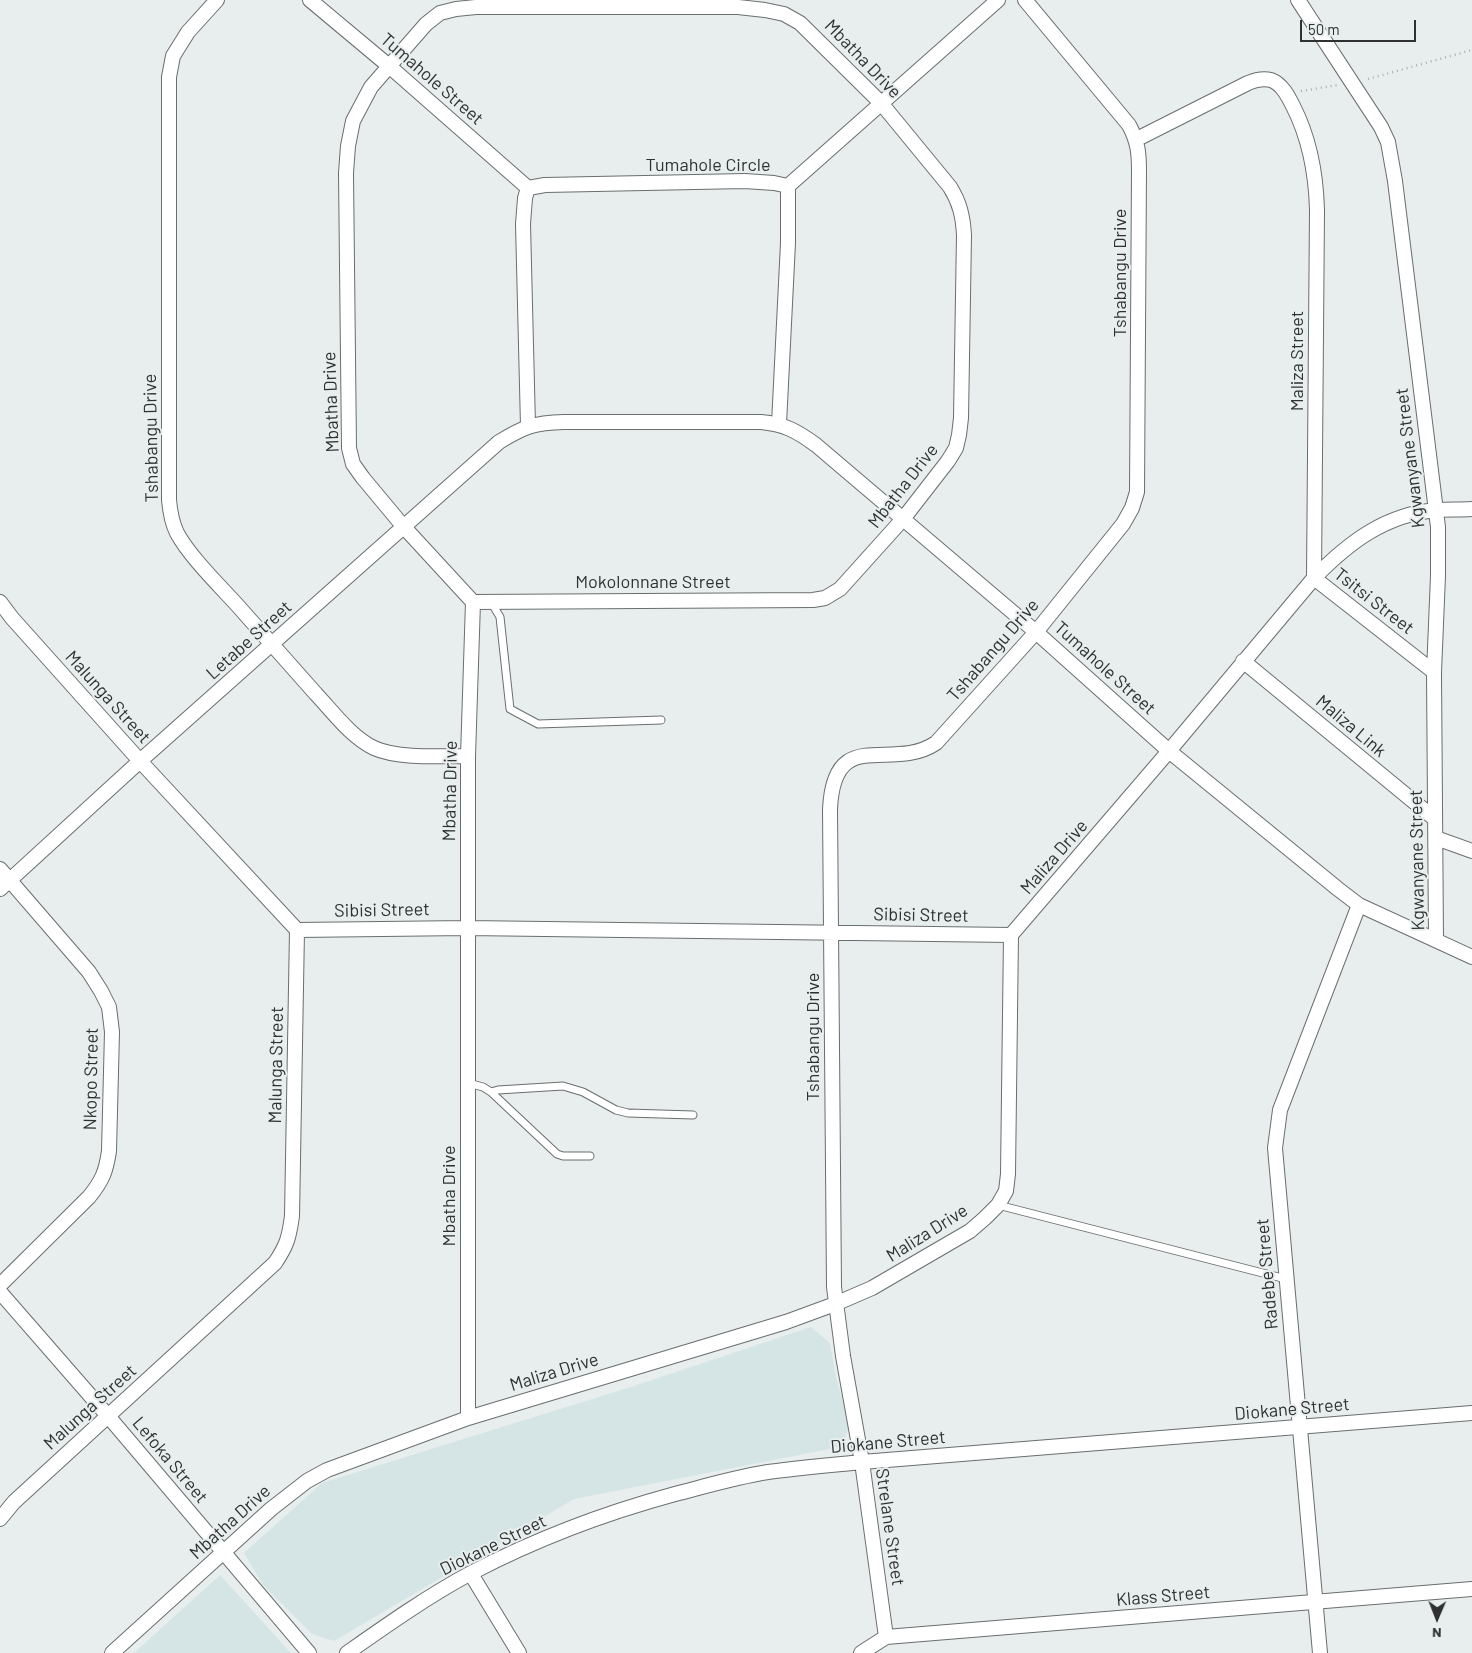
<!DOCTYPE html>
<html>
<head>
<meta charset="utf-8">
<style>
  body { margin:0 }
  #map { position:relative; width:1472px; height:1653px; overflow:hidden; background:#e8eeee; font-family:Barlow,sans-serif }
  canvas { display:block }
  .north { position:absolute; left:1412px; top:1593px; width:50px; height:50px; -webkit-text-stroke:4px #e8eeee; paint-order:stroke; rotate:181deg; font-size:14px; font-weight:700; line-height:20px; text-align:center; color:#2f3131 }
  .north::after { content:''; display:block; margin:auto; width:18px; height:22px; background:#2f3131; clip-path:polygon(50% 0,100% 100%,50% 72%,0 100%) }
  .scale { position:absolute; left:1300px; top:20px; width:116px; height:22px; box-sizing:border-box; border:2px solid #2f3131; border-top:0; padding-left:6px; font-size:15px; line-height:18px; white-space:nowrap; color:#2f3131; -webkit-text-stroke:4px #e8eeee; paint-order:stroke }
</style>
</head>
<body>
<div id="map">
<canvas width="1472" height="1653"></canvas>
<div class="north">N</div>
<div class="scale">50 m</div>
</div>
<script>
const context = document.querySelector('canvas').getContext('2d');
context.lineJoin = 'round';
function paint(path, color) { context.fillStyle = color; context.fill(path, 'evenodd'); }
function trace(path, color, width, dash) { context.strokeStyle = color; context.lineWidth = width; context.lineCap = dash ? 'butt' : 'round'; context.setLineDash(dash || []); context.stroke(path); }
function drawText(font, color, halo, rows, align = 'center') {
  context.font = font + ' Barlow,sans-serif'; context.lineWidth = 4; context.setLineDash([]); context.textBaseline = 'middle'; context.strokeStyle = halo; context.fillStyle = color; for (const [text, x, y, turn = 0] of rows) {
    context.save(); context.translate(x, y); context.rotate((+turn || 0) * Math.PI / 180); context.textAlign = isNaN(turn) ? turn : align; if (halo) context.strokeText(text, 0, 0); context.fillText(text, 0, 0); context.restore();
  }
}
paint(new Path2D(`
  M811,1327L830,1343L836,1377L850,1426L840,1447L574,1499L334,1641L312,1634L263,1585L244,1553L322,1483L634,1386Z
  M220,1575L291,1653H134Z`), '#d5e4e5');
const service = new Path2D(`
  M491,602L500,617L510,709L538,724L661,720
  M468,1083L483,1087L491,1092L557,1154L563,1156H590
  M491,1092L498,1090L563,1086L583,1092L616,1110L628,1113L693,1115
  M998,1205L1286,1279`);
const minor = new Path2D(`
  M217,0L188,32L173,56L169,77V500C170,511 172,523 177,533C190,557 219,585 238,606C264,635 290,665 316,694C333,712 351,737 374,748C398,759 442,756 468,756
  M310,0L389,66L528,188
  M1298,0L1381,127L1388,142L1395,181L1438,527V576L1434,672L1436,940
  M1137,139L1248,83C1255,80 1263,78 1271,80C1282,84 1288,96 1293,106C1310,139 1316,173 1317,210L1314,578
  M788,186L998,0
  M528,188L545,185L745,181L774,183L788,186
  M779,424L788,243V186
  M528,426L523,224L525,198L528,188
  M1314,578L1434,672
  M0,602L12,618L140,761L297,930L292,1216C289,1238 287,1245 275,1263L14,1502L0,1519
  M1243,661L1435,819
  M1436,838L1472,851
  M0,869L89,972L101,991L109,1007L112,1032L109,1151C106,1172 102,1181 89,1197L0,1285
  M0,889L140,761L499,442C525,426 534,423 564,422H761C784,424 797,431 816,445L1036,632L1169,751L1338,889L1359,905L1472,957
  M297,930L467,928L1011,935
  M0,1292L108,1416L309,1653
  M468,1418V756L473,602L403,526L363,478L353,464L349,448L346,173L348,146L353,121L371,87L426,24L440,13L456,9L476,7H738L765,10L784,14L800,23L881,103L950,187C960,203 963,217 964,235L961,418L959,435L956,448L948,461L903,519L840,589L825,598L813,600L473,602
  M471,1574L519,1653
  M886,1637L862,1462L843,1356L834,1287L830,809C834,724 891,773 936,743L1036,632L1123,524L1132,508L1137,492L1139,171C1139,153 1138,142 1129,125L1025,0
  M112,1653L271,1509L307,1481L327,1470L468,1418L786,1322L835,1304L872,1288L970,1231L985,1218L998,1205L1006,1191L1008,1174L1011,935L1169,751L1314,578C1349,542 1386,514 1437,510C1449,509 1460,510 1472,509
  M347,1653C387,1625 428,1596 471,1573C536,1539 605,1513 675,1494C706,1486 736,1477 768,1472C799,1468 830,1465 862,1462L1472,1413
  M861,1653L886,1637L1472,1589
  M1320,1653L1275,1148L1280,1110L1359,905`);
trace(service, '#696e6e', 9);
trace(minor, '#696e6e', 16);
trace(new Path2D(`
  M1368,79L1472,50
  M1301,91L1338,85`), '#aaafaf', 2.5, [1, 4]);
trace(service, '#fff', 7);
trace(minor, '#fff', 14);
drawText('18px', '#2f3131', '#e8eeee', [
  ["Mbatha Drive",863,59,46],
  ["Tumahole Street",432,79,41],
  ["Tumahole Circle",708,165],
  ["Tshabangu Drive",1120,273,-90],
  ["Maliza Street",1297,361,-90],
  ["Mbatha Drive",331,402,-92],
  ["Tshabangu Drive",151,438,-91],
  ["Kgwanyane Street",1410,458,-97],
  ["Mbatha Drive",903,486,-52],
  ["Mokolonnane Street",653,582],
  ["Tsitsi Street",1374,601,38],
  ["Letabe Street",249,640,-42],
  ["Tshabangu Drive",993,650,-49],
  ["Tumahole Street",1105,668,42],
  ["Malunga Street",108,697,48],
  ["Maliza Link",1351,726,40],
  ["Mbatha Drive",450,791,-89],
  ["Maliza Drive",1054,857,-49],
  ["Kgwanyane Street",1417,860,-91],
  ["Sibisi Street",382,910,-1],
  ["Sibisi Street",921,915,1],
  ["Tshabangu Drive",813,1037,-90],
  ["Malunga Street",276,1065,-89],
  ["Nkopo Street",91,1079,-89],
  ["Mbatha Drive",449,1196,-90],
  ["Maliza Drive",927,1233,-32],
  ["Radebe Street",1267,1274,-95],
  ["Maliza Drive",554,1372,-17],
  ["Malunga Street",90,1407,-42],
  ["Diokane Street",1292,1409,-5],
  ["Diokane Street",888,1442,-5],
  ["Lefoka Street",170,1460,50],
  ["Mbatha Drive",230,1522,-42],
  ["Strelane Street",890,1527,82],
  ["Diokane Street",493,1545,-26],
  ["Klass Street",1163,1596,-5]
]);
</script>
</body>
</html>
